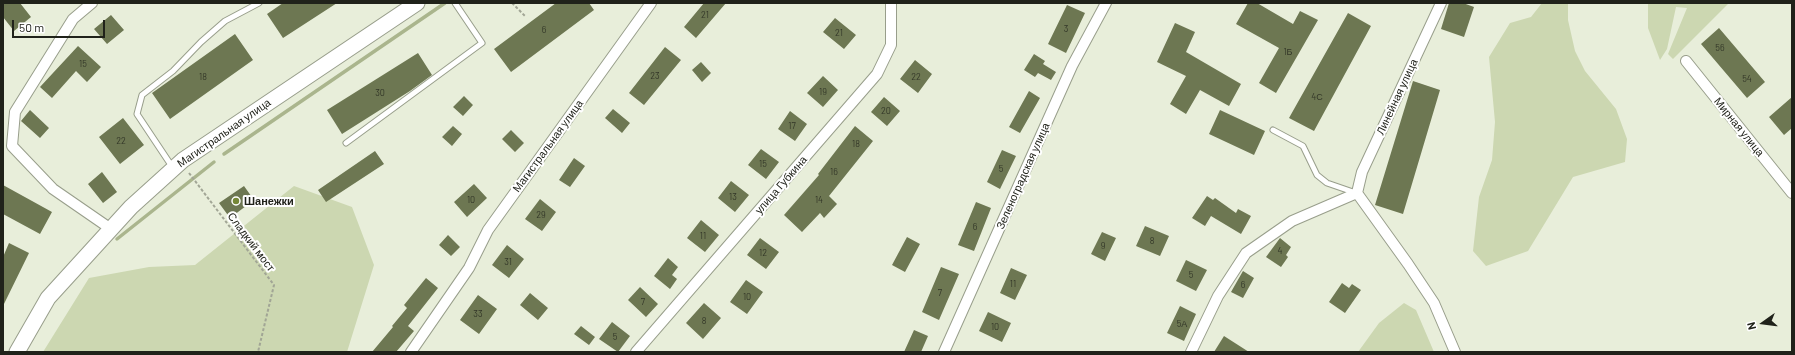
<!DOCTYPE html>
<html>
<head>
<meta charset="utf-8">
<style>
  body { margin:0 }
  #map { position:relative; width:1795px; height:355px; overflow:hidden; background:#e8eeda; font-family:Barlow,sans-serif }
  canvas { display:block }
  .frame { position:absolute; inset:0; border:4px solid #20221a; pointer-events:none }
  .north { position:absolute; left:1743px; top:303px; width:40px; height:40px; -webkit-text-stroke:3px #fff; paint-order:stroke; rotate:256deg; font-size:11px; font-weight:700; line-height:16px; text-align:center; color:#20221a }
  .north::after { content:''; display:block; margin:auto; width:14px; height:18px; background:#20221a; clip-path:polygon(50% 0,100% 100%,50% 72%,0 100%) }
  .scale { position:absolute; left:12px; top:20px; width:93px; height:18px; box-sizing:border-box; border:2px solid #20221a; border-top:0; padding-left:5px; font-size:12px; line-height:14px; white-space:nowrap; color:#20221a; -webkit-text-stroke:3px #fff; paint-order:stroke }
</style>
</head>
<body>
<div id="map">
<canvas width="1795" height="355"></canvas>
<div class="frame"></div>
<div class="north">N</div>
<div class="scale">50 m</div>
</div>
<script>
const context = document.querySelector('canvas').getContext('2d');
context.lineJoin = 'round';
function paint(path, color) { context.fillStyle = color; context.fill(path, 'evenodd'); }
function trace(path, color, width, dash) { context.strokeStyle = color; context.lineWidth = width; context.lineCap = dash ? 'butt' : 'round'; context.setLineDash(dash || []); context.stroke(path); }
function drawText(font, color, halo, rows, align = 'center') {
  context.font = font + ' Barlow,sans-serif'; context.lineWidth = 4; context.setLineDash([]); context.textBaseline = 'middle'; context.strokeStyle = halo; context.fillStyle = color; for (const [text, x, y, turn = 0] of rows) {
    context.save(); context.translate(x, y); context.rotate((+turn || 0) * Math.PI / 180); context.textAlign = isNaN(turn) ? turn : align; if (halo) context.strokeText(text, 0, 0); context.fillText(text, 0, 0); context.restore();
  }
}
paint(new Path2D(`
  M1542,3H1568V20L1575,51L1585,71L1616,109L1627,139L1625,162L1573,177L1528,251L1486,266L1473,251L1479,197L1492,160L1495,122L1489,57L1510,23L1531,17Z
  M1648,3H1729L1673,59L1668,54L1687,8L1676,7L1667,49L1660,60L1648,28Z
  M294,186L352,207L374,265L347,352H43L89,278L149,267L195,265Z
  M1404,303L1416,310L1434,352H1358L1379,323Z`), '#ccd7b1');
trace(new Path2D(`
  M224,154L445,3
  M117,239L214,162`), '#aab58d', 3.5);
paint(new Path2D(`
  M3,3H20L31,17L14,31L3,17Z
  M283,3H337L283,38L267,14Z
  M556,3H589L594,10L511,72L494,49Z
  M704,3H726L696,38L684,27Z
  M1248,3H1257L1293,24L1300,11L1318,20L1276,93L1259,83L1279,48L1236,24Z
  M1449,3H1463L1474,7L1464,37L1441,29Z
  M1067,5L1085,13L1066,53L1048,44Z
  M1348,13L1371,26L1314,131L1289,118Z
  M111,15L124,30L107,44L94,29Z
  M835,18L856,35L844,49L823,32Z
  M1175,23L1195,32L1186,52L1241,84L1229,106L1200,90L1186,114L1170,104L1186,76L1157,62Z
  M1719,28L1765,82L1747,98L1701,44Z
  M235,34L253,60L170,119L152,93Z
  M78,46L101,67L87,82L76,71L52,98L40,87Z
  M665,47L681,60L644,105L629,93Z
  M418,53L432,75L410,91L342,134L327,110Z
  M1034,54L1045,61L1043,64L1056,72L1051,80L1038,73L1035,77L1024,70Z
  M915,60L932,74L918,93L900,79Z
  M701,62L711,73L702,82L692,70Z
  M823,76L838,90L823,107L807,93Z
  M1413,81L1440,90L1403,214L1375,205Z
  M1029,91L1040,98L1020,133L1009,127Z
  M464,96L473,105L463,116L453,107Z
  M884,97L900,111L887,126L871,112Z
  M1792,97V128L1784,135L1769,117Z
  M613,109L630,123L622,133L605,118Z
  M30,110L49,128L40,138L21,121Z
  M1220,110L1265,131L1254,155L1209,134Z
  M790,111L807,124L795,141L778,129Z
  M123,118L144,145L120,164L99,137Z
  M453,126L462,134L452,146L442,137Z
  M855,126L873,141L829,196L837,204L824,218L820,213L802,232L784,215L819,175L818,174Z
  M511,130L524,143L515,152L502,139Z
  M761,149L779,162L766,179L748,165Z
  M1002,150L1016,156L1000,189L987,182Z
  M375,151L384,164L326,202L318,190Z
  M574,158L585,166L570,187L559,180Z
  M102,172L117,192L103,203L88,184Z
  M731,181L749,195L735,212L718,198Z
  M474,184L487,198L467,217L454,202Z
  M3,185L52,212L40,234L3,214Z
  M244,186L254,200L230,218L219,203Z
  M1207,196L1213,200L1215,198L1236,213L1238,209L1251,216L1241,234L1211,216L1205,226L1192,218Z
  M540,199L556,212L542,231L525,219Z
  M976,202L991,208L974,251L958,245Z
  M701,220L719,235L705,252L687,238Z
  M1145,226L1169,236L1160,256L1136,246Z
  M1102,232L1116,238L1105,261L1091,254Z
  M448,235L460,247L451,256L439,245Z
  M907,237L920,244L905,272L892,265Z
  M760,238L779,252L766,269L747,255Z
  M1280,238L1291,247L1286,255L1288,257L1281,267L1266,257Z
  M9,243L29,253L3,306V257Z
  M507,245L524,259L509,278L492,265Z
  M668,258L678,267L672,275L677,279L670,289L654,276Z
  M1186,260L1207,270L1196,291L1176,281Z
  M941,267L959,274L939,320L922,312Z
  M1011,268L1027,275L1015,300L1000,293Z
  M1243,271L1254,278L1243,298L1231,292Z
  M426,278L438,288L408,326L414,331L396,352H372L393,327L392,326L407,308L404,305Z
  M746,280L763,292L747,314L730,302Z
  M1342,283L1349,288L1352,284L1361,290L1345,313L1329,302Z
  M640,287L658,304L646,317L628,300Z
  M530,293L548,308L538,320L520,305Z
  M478,295L497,309L479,334L460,320Z
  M704,303L721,318L703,339L686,323Z
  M1180,306L1196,314L1184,341L1167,333Z
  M988,312L1011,323L1002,342L979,331Z
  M612,322L630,336L618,352L599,339Z
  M581,326L595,337L589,345L574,334Z
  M914,330L928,336L921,352H904Z
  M1224,336L1249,352H1214Z`), '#6d7752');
const service = new Path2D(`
  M1273,130L1303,146L1317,175L1327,183L1356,193
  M346,143L482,43L455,3
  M169,162L137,114L142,95L173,71L201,42L225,21L259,3`);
const minor = new Path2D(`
  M92,3L73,19L15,112L12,146L53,189L111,229
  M1441,3L1362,172L1357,193L1408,264L1434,303L1455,352
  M1686,61L1792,193
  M411,352L469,268L488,230L651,3
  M636,352L877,74L891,45V3
  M944,352L1072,66L1106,3
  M1191,352L1218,296L1246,253L1292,221L1357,193`);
const secondary = new Path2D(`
  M17,352L48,298L131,207L183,160L417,3`);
trace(service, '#989e8b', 7);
trace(minor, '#989e8b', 12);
trace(secondary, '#989e8b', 17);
trace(new Path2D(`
  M512,3L525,16
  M189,173L274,285L258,352`), '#a1a595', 2, [3, 2]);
trace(service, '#fff', 5);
trace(minor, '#fff', 10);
trace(secondary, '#fff', 15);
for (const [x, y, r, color] of [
  [236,201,4,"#758737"]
]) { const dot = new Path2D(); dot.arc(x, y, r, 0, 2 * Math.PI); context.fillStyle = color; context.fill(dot); trace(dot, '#fff', 1.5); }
drawText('9px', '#333728', null, [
  ["21",705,15],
  ["3",1066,29],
  ["6",544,30],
  ["21",839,33],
  ["56",1720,48],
  ["1Б",1288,52],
  ["15",83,64],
  ["23",655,76],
  ["18",203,77],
  ["22",916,77],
  ["54",1747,79],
  ["19",823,92],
  ["30",380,93],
  ["4С",1317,97],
  ["20",886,111],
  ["17",792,126],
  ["22",121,141],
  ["18",856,144],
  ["15",763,164],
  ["5",1001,169],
  ["16",834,172],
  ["13",733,197],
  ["10",471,200],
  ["14",819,200],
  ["29",541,215],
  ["6",975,227],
  ["11",703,236],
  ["8",1152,241],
  ["9",1103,246],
  ["4",1280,251],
  ["12",763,253],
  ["31",508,262],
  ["5",1191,275],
  ["11",1013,284],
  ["6",1243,285],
  ["7",940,293],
  ["10",747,297],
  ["7",643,302],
  ["33",478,314],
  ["8",704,321],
  ["5А",1182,324],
  ["10",995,327],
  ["5",615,337]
]);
drawText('11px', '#20221a', '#fff', [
  ["Линейная улица",1397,97,-65],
  ["Мирная улица",1739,127,51],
  ["Магистральная улица",224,133,-35],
  ["Магистральная улица",548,146,-54],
  ["Зеленоградская улица",1023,176,-66],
  ["улица Губкина",781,185,-49],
  ["Сладкий мост",251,242,53]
]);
drawText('bold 11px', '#20221a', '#fff', [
  ["Шанежки",244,201]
], 'left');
</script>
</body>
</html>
